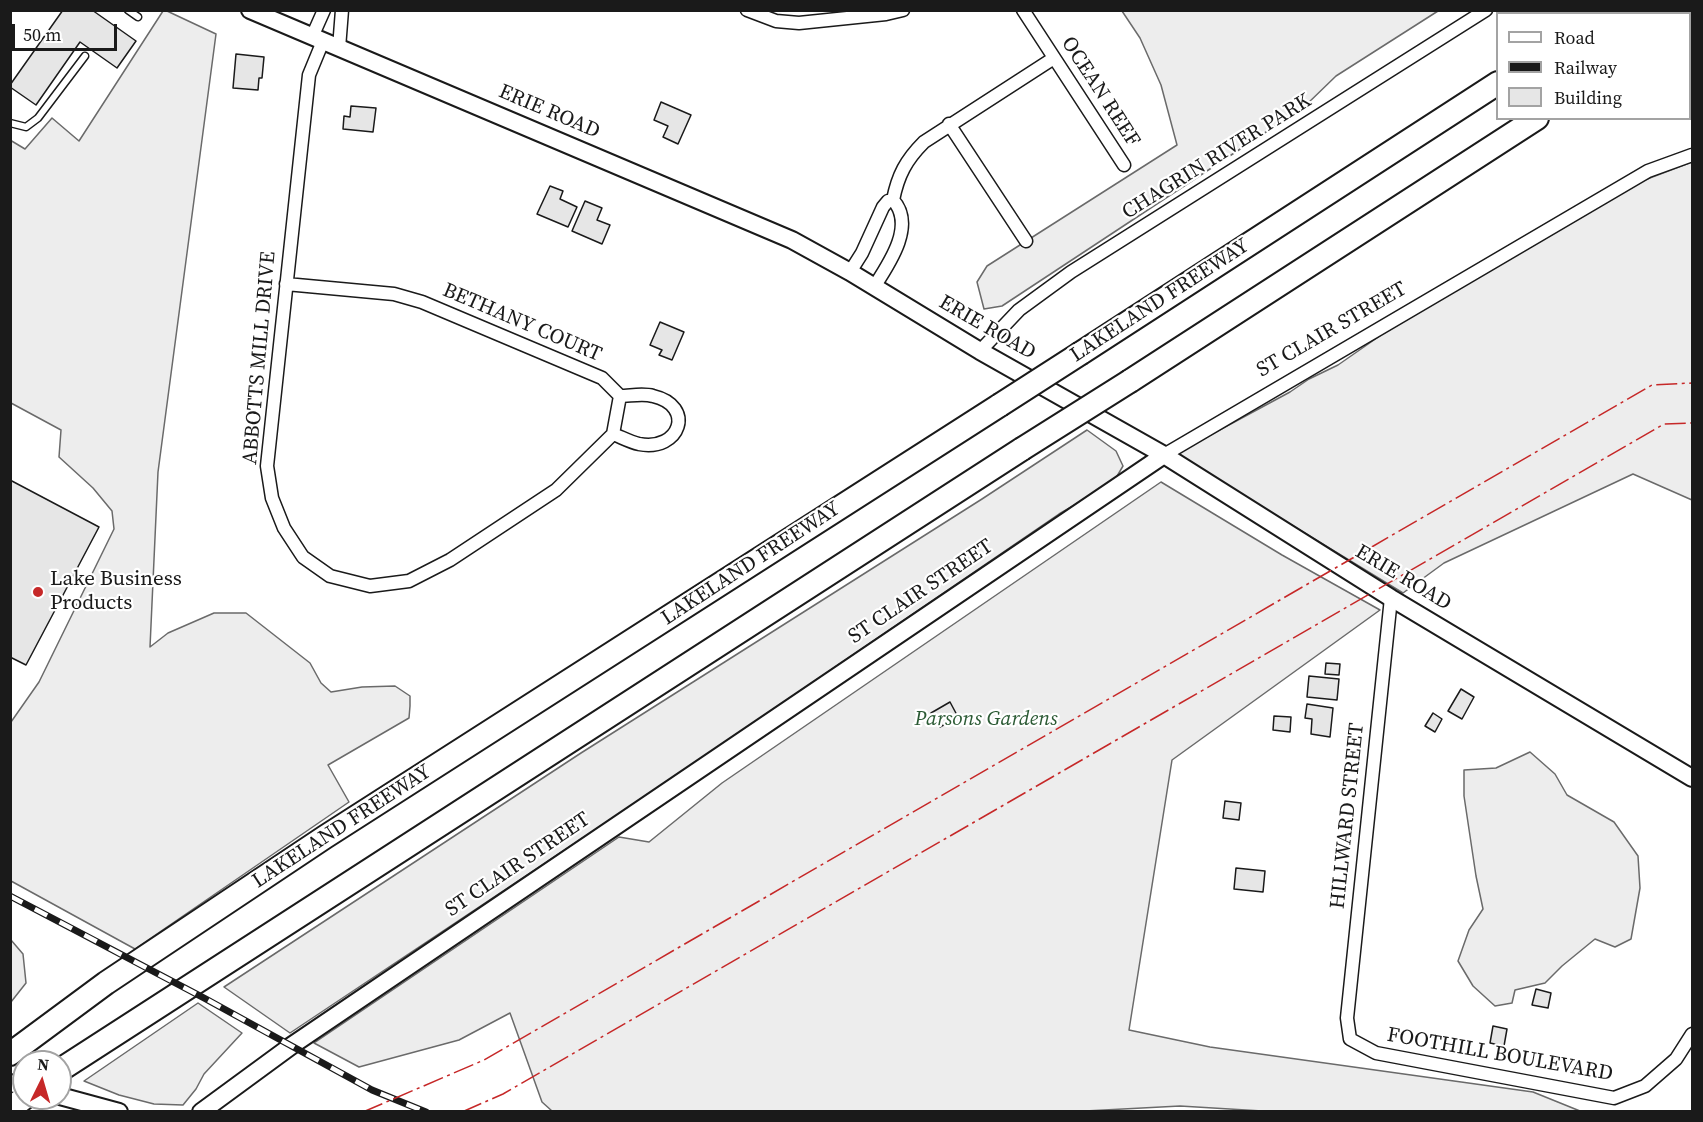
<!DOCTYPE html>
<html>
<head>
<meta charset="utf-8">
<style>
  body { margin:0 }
  #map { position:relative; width:1703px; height:1122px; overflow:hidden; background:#fff; font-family:"Source Serif 4",serif }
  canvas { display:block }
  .frame { position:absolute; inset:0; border:12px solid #1a1a1a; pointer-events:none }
  .legend { position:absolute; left:1496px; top:12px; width:195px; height:108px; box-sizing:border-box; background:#fff; border:2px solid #a3a3a3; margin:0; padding:8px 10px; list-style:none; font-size:18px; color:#1a1a1a }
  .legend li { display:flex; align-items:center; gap:12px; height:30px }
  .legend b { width:30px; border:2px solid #a3a3a3 }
  .north { position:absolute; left:12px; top:1050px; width:60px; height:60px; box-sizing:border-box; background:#fff; border:2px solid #a3a3a3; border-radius:50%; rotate:5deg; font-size:16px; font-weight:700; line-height:24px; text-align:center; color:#1a1a1a }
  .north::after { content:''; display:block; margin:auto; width:21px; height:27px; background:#c62828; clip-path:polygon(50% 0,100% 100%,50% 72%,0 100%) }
  .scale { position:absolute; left:12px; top:24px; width:105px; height:27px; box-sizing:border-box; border:3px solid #1a1a1a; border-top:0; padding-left:8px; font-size:18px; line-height:21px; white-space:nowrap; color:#1a1a1a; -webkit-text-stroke:4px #fff; paint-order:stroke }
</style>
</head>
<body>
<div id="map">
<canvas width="1703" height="1122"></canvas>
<div class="frame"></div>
<ul class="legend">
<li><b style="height:8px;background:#fff"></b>Road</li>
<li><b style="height:8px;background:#1a1a1a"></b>Railway</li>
<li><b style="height:16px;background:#e6e6e6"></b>Building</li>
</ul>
<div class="north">N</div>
<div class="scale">50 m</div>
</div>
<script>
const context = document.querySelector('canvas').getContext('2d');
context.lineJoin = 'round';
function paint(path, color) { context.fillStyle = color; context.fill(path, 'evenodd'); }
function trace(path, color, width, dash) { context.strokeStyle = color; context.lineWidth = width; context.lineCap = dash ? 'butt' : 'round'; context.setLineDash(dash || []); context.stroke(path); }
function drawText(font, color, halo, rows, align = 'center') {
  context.font = font + ' "Source Serif 4",serif'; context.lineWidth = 4.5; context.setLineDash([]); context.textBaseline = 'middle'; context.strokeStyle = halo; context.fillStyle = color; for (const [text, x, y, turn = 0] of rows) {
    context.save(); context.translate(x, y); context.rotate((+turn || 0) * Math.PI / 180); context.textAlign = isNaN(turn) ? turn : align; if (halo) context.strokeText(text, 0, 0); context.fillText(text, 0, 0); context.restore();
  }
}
const built = new Path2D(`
  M163,11H167L216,34L158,472L150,647L168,633L214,613H246L310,663L321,683L331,692L362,687L395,686L410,696V706L409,718L328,765L349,802L135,949L11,881V722L39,682L114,529L112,511L93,488L59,457L61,430L11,403L10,140L25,149L52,118L79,141Z
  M1122,11H1438L1336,76L1304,107L1002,306L984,309L977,282L987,266L1177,145L1161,85L1140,38Z
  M1692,162V500L1633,474L1444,563L1403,593L1175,454L1290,392L1309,379L1338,365L1384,333L1634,184Z
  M1087,430L1116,451L1123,466L1113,483L1059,514L674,777L290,1033L224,987L581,753L982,499Z
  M1161,482L1282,555L1380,610L1172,760L1129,1030L1210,1047L1533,1092L1580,1111L1279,1112L1180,1106L1066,1112L552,1111L542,1102L510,1013L459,1040L359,1067L314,1043L619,837L649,842L722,783Z
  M1530,752L1555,774L1567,795L1614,822L1638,856L1640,888L1631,939L1615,947L1595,939L1562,966L1545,983L1515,990L1512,1003L1495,1006L1473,986L1458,961L1469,930L1483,909L1476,876L1464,796V770L1496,768Z
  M11,940L23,954L26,983L11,1002Z
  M198,1003L242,1033L204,1074L196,1089L183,1105L154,1104L119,1095L84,1081Z`);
paint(built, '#ededed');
trace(built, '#6a6a6a', 1.5);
const building = new Path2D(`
  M63,10H92L136,41L117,68L80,42L36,105L10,87V85Z
  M236,54L264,57L262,78H259L258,90L233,88Z
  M661,102L691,115L678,144L663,137L668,126L654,120Z
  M351,106L376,108L373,132L343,129L344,116L350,117Z
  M550,186L563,191L560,199L577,207L568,227L537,214Z
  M585,201L602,208L597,220L610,225L602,244L572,231Z
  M660,322L684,332L672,360L659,355L662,350L650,345Z
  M10,480L99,527L26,665L10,657Z
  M1326,663L1340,664L1339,675L1325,674Z
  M1309,676L1339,679L1337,700L1307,697Z
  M1461,689L1474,697L1462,719L1448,711Z
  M950,702L958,717L940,727L931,713Z
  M1307,704L1333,708L1330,737L1311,734L1312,719L1305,718Z
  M1433,713L1442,719L1435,732L1425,726Z
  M1274,716L1291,717L1290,732L1273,730Z
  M1225,801L1241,803L1239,820L1223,818Z
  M1236,868L1265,871L1263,892L1234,889Z
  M1536,989L1551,993L1548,1008L1532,1005Z
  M1493,1026L1507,1029L1504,1046L1490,1043Z`);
paint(building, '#e6e6e6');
trace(building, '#1a1a1a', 1.5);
const service = new Path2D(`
  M128,10L138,17
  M10,123L26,127L38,118L85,56`);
const minor = new Path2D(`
  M747,10L776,21L799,23L886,14L903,10
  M1023,10L1124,165
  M312,37L324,10
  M323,41L309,75L267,466L272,498L284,528L303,557L330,576L370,586L409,581L450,560L556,490L613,434L620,396
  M339,48L342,10
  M949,124L1026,241
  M893,200C898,175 906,160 924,142L1054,58
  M850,272L862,253L883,207L888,201L893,200
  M286,284L394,294L422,302L602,378L620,396C630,396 643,393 653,396C696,406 680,452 639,444C630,442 621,437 613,434
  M874,287C889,264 916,225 893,200
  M980,351L1019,310L1071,272L1486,10
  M1164,455L1648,171L1692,155
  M1391,598L1347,1018L1350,1039L1376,1053L1614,1098L1645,1086L1676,1059L1692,1034`);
const tertiary = new Path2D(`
  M250,10L792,240L850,272L980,351L1164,455L1391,598L1692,778
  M10,1083L24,1086
  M60,1096L119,1112
  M201,1112L291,1046L1164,455`);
const motorway = new Path2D(`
  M1605,14L1609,10
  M1690,22L1692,20
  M1081,353L1498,83
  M1130,381L1537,118
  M10,1054L106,983L325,837L1000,405
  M60,1070L1022,449
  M10,1109L24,1098`);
trace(service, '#1a1a1a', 9);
trace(minor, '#1a1a1a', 15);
trace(tertiary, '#1a1a1a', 20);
trace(motorway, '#1a1a1a', 26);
trace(service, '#fff', 6);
trace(minor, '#fff', 12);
trace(tertiary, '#fff', 16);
trace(motorway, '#fff', 22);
const rail = new Path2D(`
  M10,896L204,998L372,1090L426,1112`);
trace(rail, '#1a1a1a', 7);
trace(rail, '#fff', 4.5, [14]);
const motorwayBridge = new Path2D(`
  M1000,405L1081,353
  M1022,449L1130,381`);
trace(motorwayBridge, '#1a1a1a', 26, []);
trace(motorwayBridge, '#fff', 22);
trace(new Path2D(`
  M363,1112L484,1060L1652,385L1692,383
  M462,1112L503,1094L1664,424L1692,423`), '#c62828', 1.5, [21, 4.5, 3, 4.5]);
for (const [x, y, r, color] of [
  [38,592,6,"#c62828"]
]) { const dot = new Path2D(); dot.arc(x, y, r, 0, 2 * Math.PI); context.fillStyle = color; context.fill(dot); trace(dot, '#fff', 2); }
drawText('21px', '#1a1a1a', '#fff', [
  ["OCEAN REEF",1100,92,57],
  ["ERIE ROAD",549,112,23],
  ["CHAGRIN RIVER PARK",1217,157,-32],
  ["LAKELAND FREEWAY",1160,301,-33],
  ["BETHANY COURT",522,323,23],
  ["ERIE ROAD",987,328,30],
  ["ST CLAIR STREET",1332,330,-30],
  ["ABBOTTS MILL DRIVE",260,358,-85],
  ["LAKELAND FREEWAY",751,564,-33],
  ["ERIE ROAD",1403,578,31],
  ["ST CLAIR STREET",921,592,-34],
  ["HILLWARD STREET",1348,816,-84],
  ["LAKELAND FREEWAY",342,827,-33],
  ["ST CLAIR STREET",518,865,-34],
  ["FOOTHILL BOULEVARD",1500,1055,10]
]);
drawText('21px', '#1a1a1a', '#fff', [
  ["Lake Business",50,580],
  ["Products",50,604]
], 'left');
drawText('italic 21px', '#2b5a34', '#fff', [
  ["Parsons Gardens",986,720]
]);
</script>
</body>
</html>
